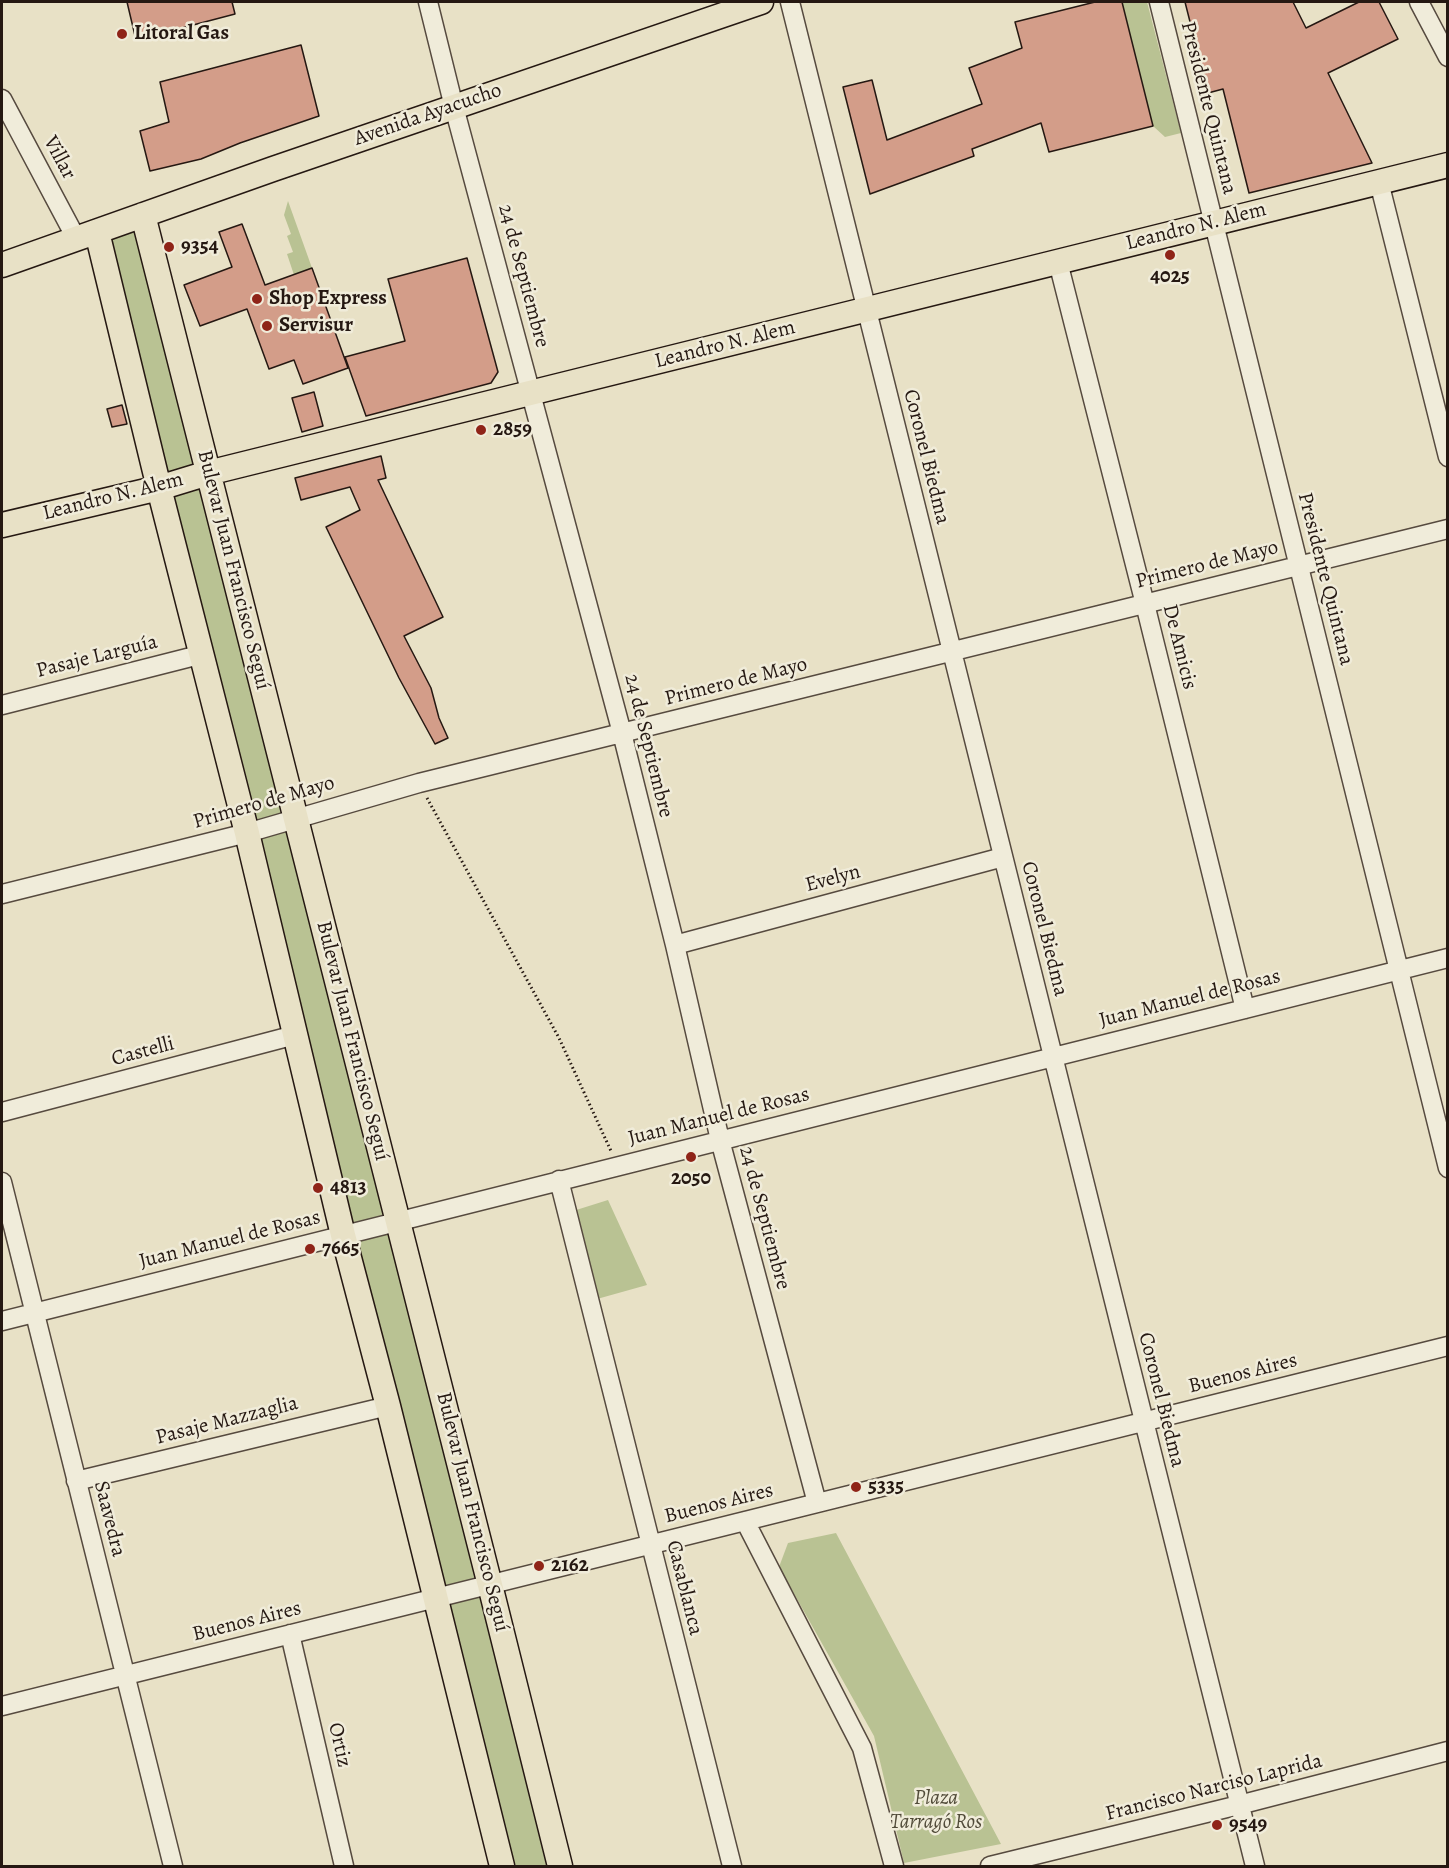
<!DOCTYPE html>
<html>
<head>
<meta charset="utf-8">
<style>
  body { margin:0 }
  #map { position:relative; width:1449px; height:1868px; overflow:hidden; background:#e8e1c6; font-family:Alegreya,serif }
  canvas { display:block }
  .frame { position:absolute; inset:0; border:3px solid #251812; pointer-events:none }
</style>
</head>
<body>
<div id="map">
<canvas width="1449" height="1868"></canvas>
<div class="frame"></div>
</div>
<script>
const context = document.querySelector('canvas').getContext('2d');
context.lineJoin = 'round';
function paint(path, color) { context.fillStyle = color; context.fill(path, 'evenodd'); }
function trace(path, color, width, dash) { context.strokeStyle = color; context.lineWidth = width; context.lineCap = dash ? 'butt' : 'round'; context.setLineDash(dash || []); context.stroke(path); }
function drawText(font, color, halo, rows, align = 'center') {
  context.font = font + ' Alegreya,serif'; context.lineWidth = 5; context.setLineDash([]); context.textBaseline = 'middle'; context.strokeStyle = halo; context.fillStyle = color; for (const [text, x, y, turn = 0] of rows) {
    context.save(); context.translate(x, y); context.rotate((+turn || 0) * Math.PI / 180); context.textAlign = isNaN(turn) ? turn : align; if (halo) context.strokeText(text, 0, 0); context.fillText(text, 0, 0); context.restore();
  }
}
paint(new Path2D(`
  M1122,2H1147L1181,133L1165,137L1153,126Z
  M288,201L312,268L294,275L287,254L293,252L287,236L291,234L284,215Z
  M143,215L560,1866H502L97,232Z
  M608,1200L647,1285L597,1299L573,1211Z
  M836,1533L1001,1844L904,1863L874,1736L779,1567L788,1543Z`), '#b9c293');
const building = new Path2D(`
  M127,2H232L235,14L136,40Z
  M1095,2H1122L1153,126L1049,152L1041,123L972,149L974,156L870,194L843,87L872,80L887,140L982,104L969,68L1022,48L1015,22Z
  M1185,2H1293L1306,28L1359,2H1379L1398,39L1328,73L1372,163L1249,193L1223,89L1208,93Z
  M301,45L319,116L240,143L201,159L150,171L140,131L169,122L160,82Z
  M242,224L265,285L312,268L348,368L303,384L294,360L269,369L247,309L200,326L184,285L232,267L219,232Z
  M467,258L498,372L491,383L366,416L345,357L405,341L388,279Z
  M314,392L323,426L302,432L292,398Z
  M122,405L127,424L112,427L107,409Z
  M381,456L386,478L378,480L443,617L404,636L431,688L439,718L448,738L435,744L399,678L326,527L360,510L350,487L301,500L295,478Z`);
paint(building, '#d39d89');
trace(building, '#251812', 1.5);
const minor = new Path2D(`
  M428,2L454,107L622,733L675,945L720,1140L817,1503
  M790,2L1255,1866
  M1159,2L1448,1168
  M1419,2L1448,57
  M2,99L77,240
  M1379,182L1448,457
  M1058,262L1145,604L1245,1009
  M2,705L203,654
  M2,894L247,833L419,783L1448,529
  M675,945L1003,857
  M2,1112L295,1035
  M559,1180L732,1866
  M2,1182L173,1866
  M2,1321L1448,958
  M76,1481L388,1406
  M745,1521L862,1748L894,1866
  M290,1634L344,1866
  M2,1706L1448,1346
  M990,1866L1239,1805L1448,1751`);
const major = new Path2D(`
  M143,215L490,1585L560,1866
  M97,232L159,488L247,833L343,1235L388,1406L502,1866
  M2,265L273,169L761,2
  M2,525L159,488L208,473L1448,165`);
trace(minor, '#564a3f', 21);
trace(major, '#251812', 27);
trace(new Path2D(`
  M427,798L559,1038L611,1151`), '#251812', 3, [1.5, 3]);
trace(minor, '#f0ecda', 18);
trace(major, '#e8e1c6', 24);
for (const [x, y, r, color] of [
  [122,34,6,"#8f2418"],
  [169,247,6,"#8f2418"],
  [1170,255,6,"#8f2418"],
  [257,299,6,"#8f2418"],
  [267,326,6,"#8f2418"],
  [481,430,6,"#8f2418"],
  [691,1157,6,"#8f2418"],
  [318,1188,6,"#8f2418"],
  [310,1249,6,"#8f2418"],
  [856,1487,6,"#8f2418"],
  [539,1566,6,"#8f2418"],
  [1217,1825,6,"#8f2418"]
]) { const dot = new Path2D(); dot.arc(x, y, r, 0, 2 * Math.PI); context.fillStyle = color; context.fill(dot); trace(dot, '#f0ecda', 2); }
drawText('bold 21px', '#251812', '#f0ecda', [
  ["Litoral Gas",134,34],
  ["9354",181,247],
  ["4025",1170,277,"center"],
  ["Shop Express",269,299],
  ["Servisur",279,326],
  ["2859",493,430],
  ["2050",691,1179,"center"],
  ["4813",330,1188],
  ["7665",322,1249],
  ["5335",868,1487],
  ["2162",551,1566],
  ["9549",1229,1825]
], 'left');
drawText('21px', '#251812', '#f0ecda', [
  ["Presidente Quintana",1208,108,76],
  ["Avenida Ayacucho",428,115,-19],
  ["Villar",59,158,62],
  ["Leandro N. Alem",1196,227,-14],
  ["24 de Septiembre",523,276,75],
  ["Leandro N. Alem",725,345,-14],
  ["Coronel Biedma",926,457,76],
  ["Leandro N. Alem",113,497,-14],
  ["Primero de Mayo",1207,565,-14],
  ["Bulevar Juan Francisco Seguí",233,570,76],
  ["Presidente Quintana",1325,579,76],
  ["De Amicis",1179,647,76],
  ["Pasaje Larguía",97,657,-14],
  ["Primero de Mayo",736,682,-14],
  ["24 de Septiembre",648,746,76],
  ["Primero de Mayo",264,803,-16],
  ["Evelyn",833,879,-15],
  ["Coronel Biedma",1044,929,76],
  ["Juan Manuel de Rosas",1190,999,-14],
  ["Bulevar Juan Francisco Seguí",352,1041,76],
  ["Castelli",143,1052,-15],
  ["Juan Manuel de Rosas",719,1117,-14],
  ["24 de Septiembre",764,1218,75],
  ["Juan Manuel de Rosas",230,1240,-14],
  ["Buenos Aires",1243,1374,-14],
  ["Coronel Biedma",1161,1400,76],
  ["Pasaje Mazzaglia",227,1421,-14],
  ["Buenos Aires",719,1504,-14],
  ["Bulevar Juan Francisco Seguí",472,1512,76],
  ["Saavedra",109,1519,76],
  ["Casablanca",684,1588,76],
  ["Buenos Aires",247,1622,-14],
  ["Ortiz",339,1745,77],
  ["Francisco Narciso Laprida",1214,1788,-14]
]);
drawText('italic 21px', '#514b39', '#f0ecda', [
  ["Plaza",936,1799],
  ["Tarragó Ros",936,1823]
]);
</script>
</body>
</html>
